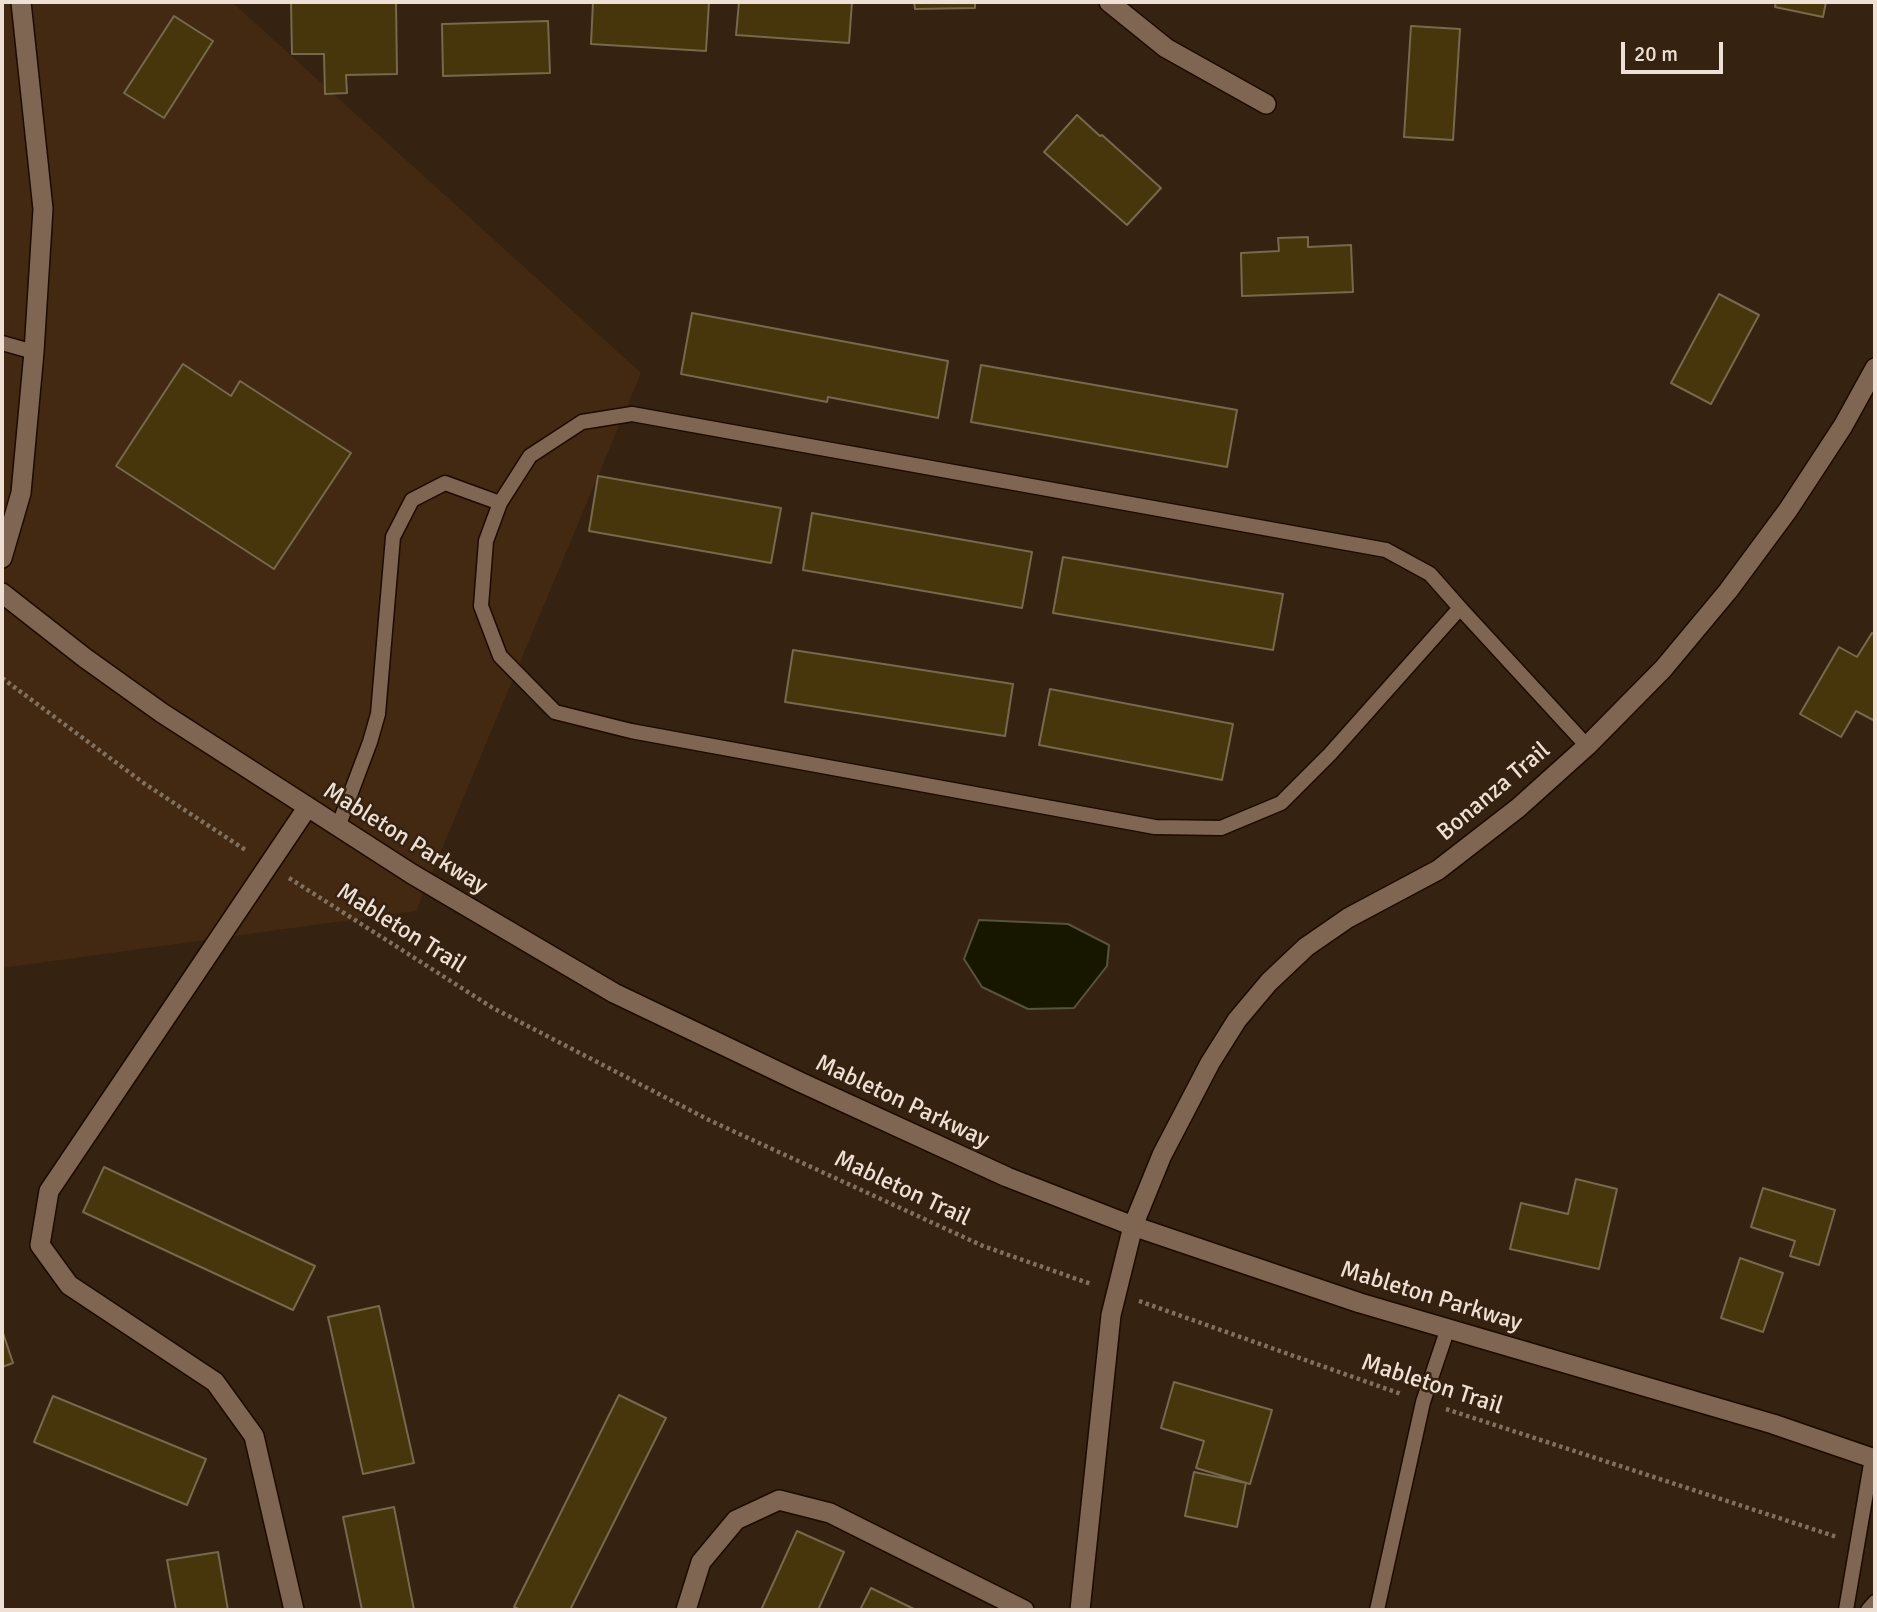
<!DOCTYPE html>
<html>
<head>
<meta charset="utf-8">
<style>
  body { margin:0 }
  #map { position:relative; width:1877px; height:1612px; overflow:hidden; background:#362210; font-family:Signika,sans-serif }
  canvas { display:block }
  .frame { position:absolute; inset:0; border:4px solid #eee0d5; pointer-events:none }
  .scale { position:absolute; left:1621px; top:42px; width:102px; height:32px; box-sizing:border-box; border:4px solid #eee0d5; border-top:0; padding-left:9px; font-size:21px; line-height:24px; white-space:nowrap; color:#eee0d5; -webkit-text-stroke:5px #362210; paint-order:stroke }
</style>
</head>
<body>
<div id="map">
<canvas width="1877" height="1612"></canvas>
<div class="frame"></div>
<div class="scale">20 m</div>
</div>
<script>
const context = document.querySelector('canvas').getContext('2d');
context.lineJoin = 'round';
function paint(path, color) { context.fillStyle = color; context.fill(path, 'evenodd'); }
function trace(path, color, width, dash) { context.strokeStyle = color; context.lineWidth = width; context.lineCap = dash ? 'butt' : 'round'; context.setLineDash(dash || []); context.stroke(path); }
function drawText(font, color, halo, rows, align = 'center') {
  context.font = font + ' Signika,sans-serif'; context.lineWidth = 5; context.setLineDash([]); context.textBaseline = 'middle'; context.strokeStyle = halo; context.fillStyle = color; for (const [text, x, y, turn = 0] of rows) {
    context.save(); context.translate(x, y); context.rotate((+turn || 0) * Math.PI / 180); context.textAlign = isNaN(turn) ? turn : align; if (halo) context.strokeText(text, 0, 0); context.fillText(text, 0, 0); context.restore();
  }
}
paint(new Path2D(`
  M2,2H232L641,373L416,911L2,968Z`), '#432911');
const water = new Path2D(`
  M979,920L1068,924L1109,945L1107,966L1074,1008L1028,1009L982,987L964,959Z`);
paint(water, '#171700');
trace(water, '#585340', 2);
const building = new Path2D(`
  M291,2H396L397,74L346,75L347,93L325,94L324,54H292Z
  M593,2H709L706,51L591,44Z
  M739,2H852L849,43L736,35Z
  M914,2H975V8L915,9Z
  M1776,2H1826L1823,17L1775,7Z
  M174,16L213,41L164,118L124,93Z
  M548,21L550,73L443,76L442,24Z
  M1411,26L1460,29L1453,140L1404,137Z
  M1077,115L1100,136L1102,135L1161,188L1127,225L1044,152Z
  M1308,237V247L1351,245L1353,292L1242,296L1241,253L1279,251L1278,238Z
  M1719,294L1759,315L1711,404L1671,383Z
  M692,313L948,361L938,418L828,397L827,402L681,374Z
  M183,364L231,396L240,381L351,453L274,569L116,466Z
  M981,365L1237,410L1227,467L971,422Z
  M598,476L781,508L771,563L589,531Z
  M812,513L1032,552L1022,608L803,570Z
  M1063,557L1283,594L1273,650L1053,613Z
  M1872,633L1875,635V721L1856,711L1841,737L1800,714L1839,647L1857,657Z
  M793,650L1013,684L1005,736L785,702Z
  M1050,689L1233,724L1222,780L1039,745Z
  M104,1167L315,1266L293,1310L83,1212Z
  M1576,1179L1617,1189L1599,1269L1510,1249L1521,1203L1568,1214Z
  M1763,1188L1835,1210L1819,1265L1790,1256L1795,1241L1751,1227Z
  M1740,1258L1783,1273L1763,1332L1721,1318Z
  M379,1306L414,1463L363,1474L328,1317Z
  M2,1330L13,1363L2,1367Z
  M1174,1382L1272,1410L1250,1484L1196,1468L1204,1441L1161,1428Z
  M619,1395L666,1418L570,1610H521L514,1607Z
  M53,1396L206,1459L187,1505L34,1442Z
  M1194,1472L1246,1483L1237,1527L1185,1516Z
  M394,1507L414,1610H362L343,1517Z
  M797,1531L844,1552L818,1610H761Z
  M218,1552L228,1610H176L167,1560Z
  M871,1588L916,1610H860Z`);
paint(building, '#47350b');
trace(building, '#76694d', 2);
const service = new Path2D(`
  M2,343L34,352
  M500,503L530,456L582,422L632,414L1386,550L1430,574L1460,608
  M338,827L370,742L378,714L393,537L412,500L445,483L500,503L486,541L481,606L500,656L555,712L631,731L1155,827L1221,828L1281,803L1330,754L1460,608L1587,746
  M1377,1610L1423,1402L1448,1328
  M1846,1610L1872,1458
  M1868,1610L1875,1602`);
const minor = new Path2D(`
  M1109,2L1166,48L1266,104
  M294,1610L254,1436L215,1382L69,1285L40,1245L49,1191L307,808
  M686,1610L701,1562L736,1520L779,1500L830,1513L1024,1610
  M1080,1610L1111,1315L1133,1226L1162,1155L1210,1063L1237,1020L1269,982L1306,947L1348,918L1438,870L1518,808L1587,746L1663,669L1728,591L1788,510L1843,426L1875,368`);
const tertiary = new Path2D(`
  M2,558L21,493L34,352L43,209L21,2`);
const secondary = new Path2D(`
  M2,593L85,658L162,713L412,874L614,993L800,1082L1007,1177L1133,1226L1360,1303L1773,1424L1875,1459`);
trace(service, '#1d0a00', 17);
trace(minor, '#1d0a00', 22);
trace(tertiary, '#1d0a00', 22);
trace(secondary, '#1d0a00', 22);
trace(new Path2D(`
  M2,678L145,784L247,851
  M289,878L493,1008L709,1120L983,1246L1091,1284
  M1139,1301L1401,1394
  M1446,1409L1837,1537`), '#817060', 4.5, [3.5, 3.5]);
trace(service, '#7e6652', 14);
trace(minor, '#7e6652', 19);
trace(tertiary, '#7e6652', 19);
trace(secondary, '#7e6652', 19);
drawText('24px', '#eee0d5', '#362210', [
  ["Bonanza Trail",1494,792,-40],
  ["Mableton Parkway",405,839,32],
  ["Mableton Trail",401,929,32],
  ["Mableton Parkway",902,1102,25],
  ["Mableton Trail",902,1189,25],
  ["Mableton Parkway",1431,1297,17],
  ["Mableton Trail",1432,1385,18]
]);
</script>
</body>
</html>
